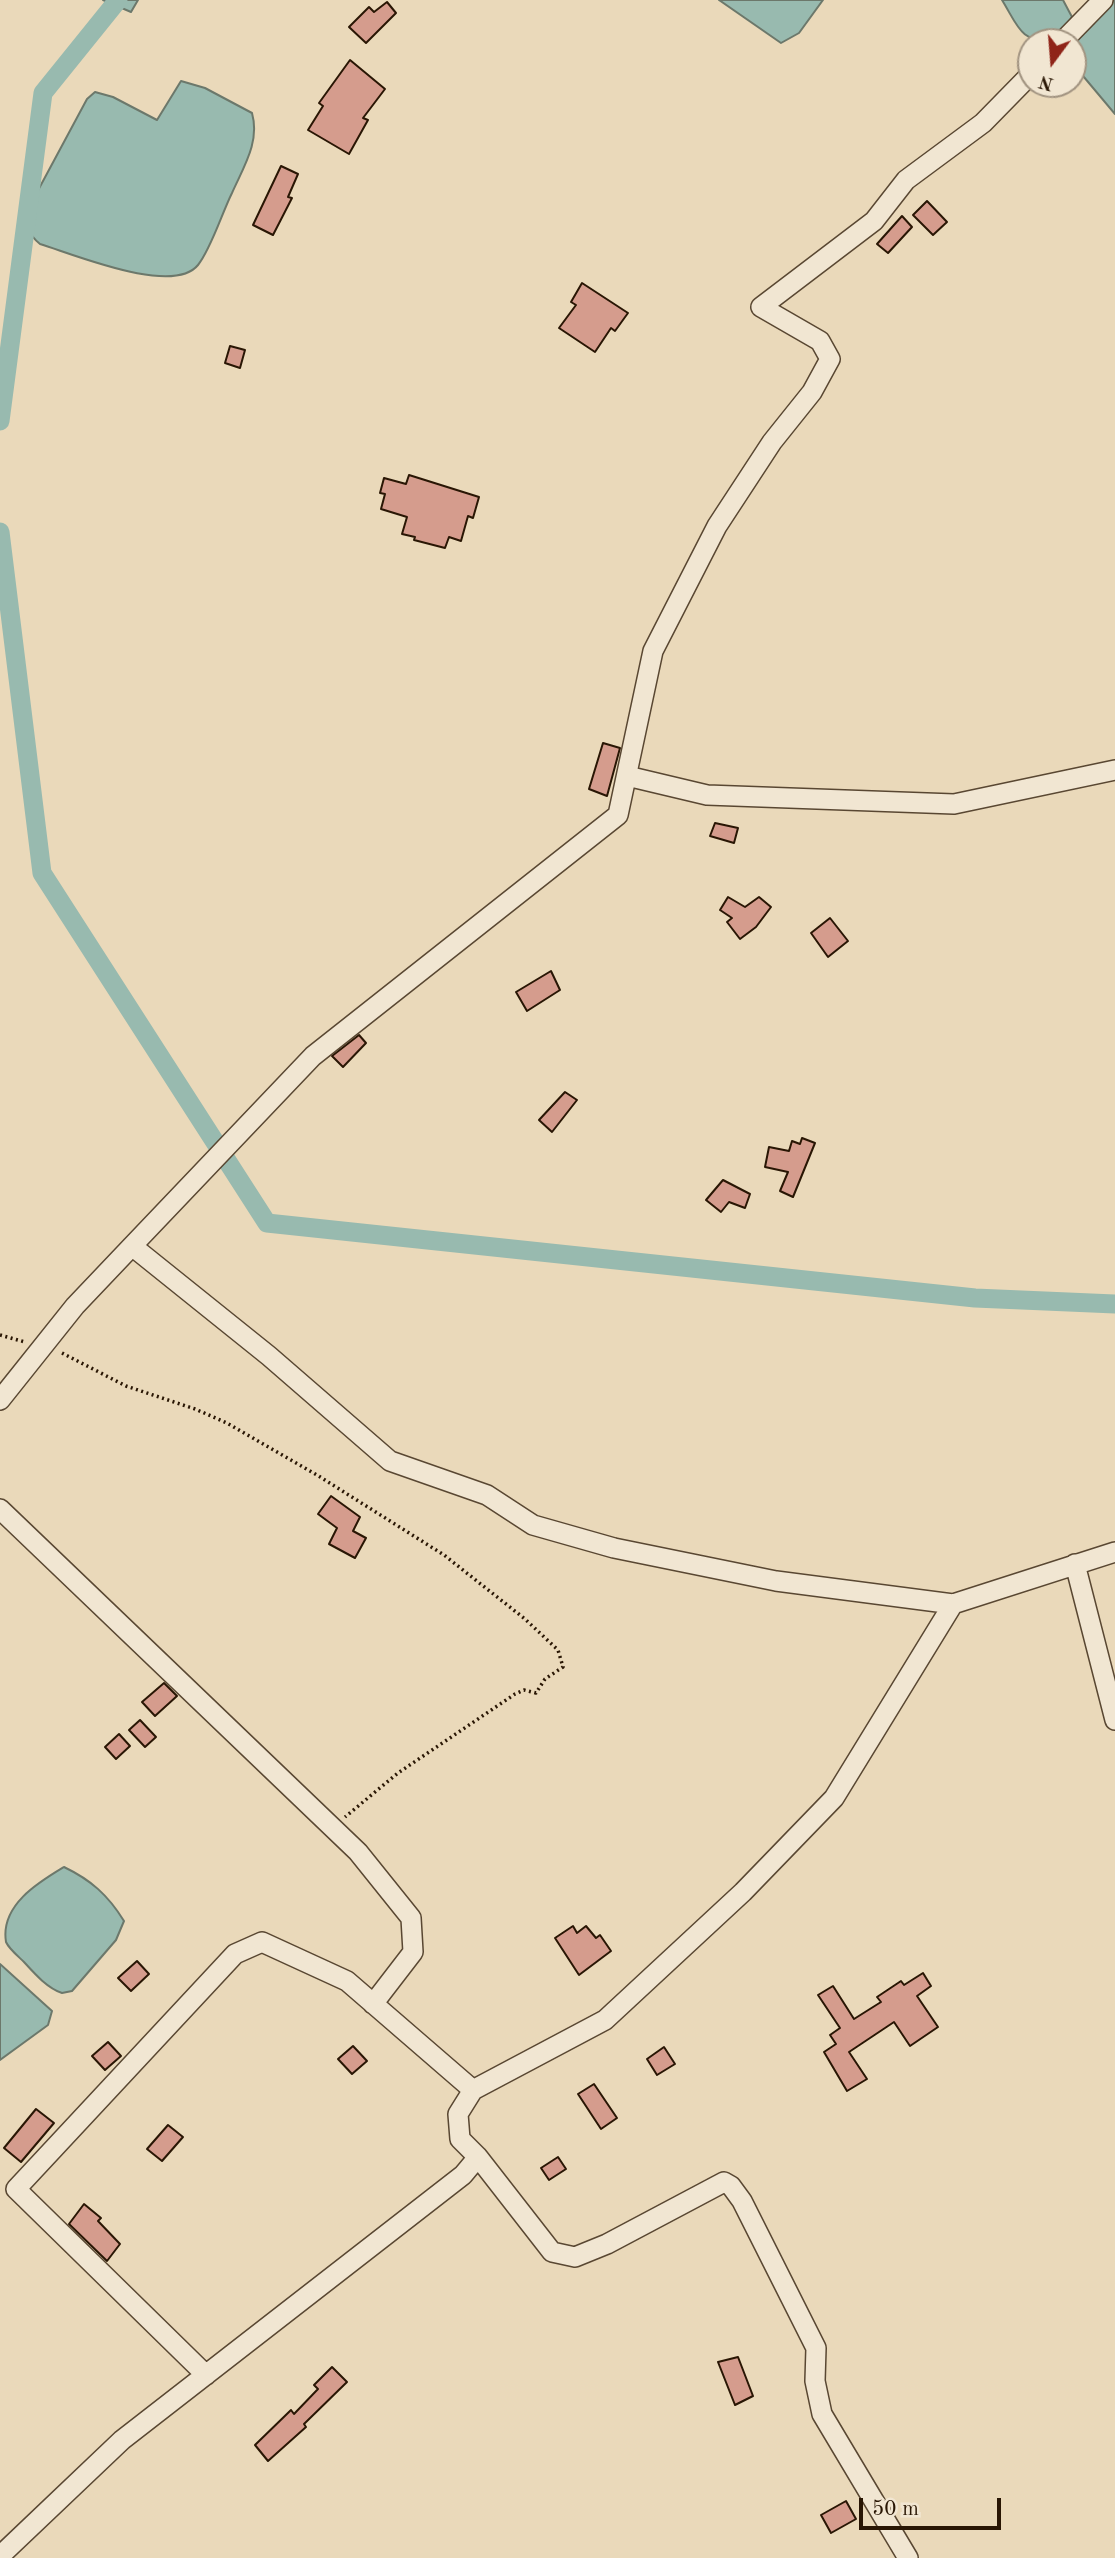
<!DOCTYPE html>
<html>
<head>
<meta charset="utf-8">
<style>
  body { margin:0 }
  #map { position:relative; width:1115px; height:2558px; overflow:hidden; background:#ead9ba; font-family:"Old Standard TT",serif }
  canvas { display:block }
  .north { position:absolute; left:1017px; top:28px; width:70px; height:70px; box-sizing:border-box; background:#f1e6d2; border:2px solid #a19380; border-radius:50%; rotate:196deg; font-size:19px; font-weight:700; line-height:28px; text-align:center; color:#291604 }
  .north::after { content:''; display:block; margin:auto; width:24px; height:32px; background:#8f2418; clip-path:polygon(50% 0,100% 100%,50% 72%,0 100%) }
  .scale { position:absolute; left:859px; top:2498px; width:142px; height:32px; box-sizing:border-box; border:4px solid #291604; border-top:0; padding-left:9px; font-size:21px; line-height:24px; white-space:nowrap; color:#291604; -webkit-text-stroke:5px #f1e6d2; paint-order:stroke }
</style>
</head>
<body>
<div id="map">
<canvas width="1115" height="2558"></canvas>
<div class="north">N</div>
<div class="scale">50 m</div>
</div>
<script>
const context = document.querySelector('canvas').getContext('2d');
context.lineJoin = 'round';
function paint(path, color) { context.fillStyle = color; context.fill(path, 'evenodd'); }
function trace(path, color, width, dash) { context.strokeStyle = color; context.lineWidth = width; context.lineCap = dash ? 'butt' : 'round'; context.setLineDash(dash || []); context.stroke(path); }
const water = new Path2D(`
  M103,0H138L131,12Z
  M719,0H823L799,33L781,43Z
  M1002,0H1063L1072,17L1053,42C1020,42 1018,26 1002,0Z
  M1109,0H1115V114L1073,64V42Z
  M181,81L205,88L252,113C260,142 244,166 232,193C222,213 211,249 198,265C173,296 73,254 40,244C27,234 28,224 28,209L87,99L95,92L113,97L157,120Z
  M64,1867C91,1880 108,1895 124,1921L116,1940L72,1991L62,1993C47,1988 34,1973 24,1962C19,1957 9,1949 6,1942C0,1905 39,1882 64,1867Z
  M0,1964L52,2011L48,2025L0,2060Z`);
paint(water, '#98baaf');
trace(water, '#6c786b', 2);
trace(new Path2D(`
  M0,421L43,93L118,0
  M0,532L42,873L267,1223L975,1298L1115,1304`), '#98baaf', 19);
const building = new Path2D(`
  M387,2L396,13L366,43L349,27L369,7L374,12Z
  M350,60L385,89L363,118L368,120L349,154L308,130L323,106L319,103Z
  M281,166L298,174L288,197L292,198L273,235L253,225Z
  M927,201L947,222L933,235L913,215Z
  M902,216L912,227L888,253L877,244Z
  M582,283L628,313L615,331L611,328L595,352L559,328L576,305L571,302Z
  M230,346L245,350L240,368L225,363Z
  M409,475L479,497L473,518L468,516L461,541L449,537L445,548L414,540L415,537L402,534L407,517L381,509L385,494L380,493L384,478L406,484Z
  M603,743L620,748L607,796L589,789Z
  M715,823L738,828L734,843L710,836Z
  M728,897L745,907L759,897L771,907L756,927L740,939L727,922L732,918L720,910Z
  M830,918L848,941L828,957L811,933Z
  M551,971L560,990L527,1011L516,992Z
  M359,1035L366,1043L343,1067L332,1056Z
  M565,1092L577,1100L552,1132L539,1120Z
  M802,1138L815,1143L793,1197L780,1191L788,1172L765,1167L769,1147L789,1151L792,1141L800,1144Z
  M723,1180L750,1194L745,1208L729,1202L721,1212L706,1200Z
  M331,1496L360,1517L353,1531L366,1538L355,1558L329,1544L337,1528L318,1514Z
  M164,1683L177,1696L155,1716L142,1702Z
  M140,1720L156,1737L145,1747L129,1730Z
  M119,1734L130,1746L116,1759L105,1747Z
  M573,1926L577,1933L586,1926L596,1938L600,1935L611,1951L579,1975L555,1938Z
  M137,1961L149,1974L131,1991L118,1978Z
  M923,1973L931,1986L917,1996L938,2027L910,2046L894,2022L849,2052L867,2079L847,2091L824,2052L836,2044L830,2035L840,2028L818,1995L833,1986L854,2019L881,2002L877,1997L901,1981L904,1985Z
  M108,2042L121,2056L105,2070L92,2056Z
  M353,2046L367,2061L352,2074L338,2059Z
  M664,2047L675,2064L657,2075L647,2059Z
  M594,2084L617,2118L601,2129L578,2094Z
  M36,2109L54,2123L21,2162L4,2148Z
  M168,2125L183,2137L162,2161L147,2149Z
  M558,2157L566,2169L549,2180L541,2168Z
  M84,2204L101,2218L98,2221L120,2244L107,2261L69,2224Z
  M738,2357L753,2396L735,2405L718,2362Z
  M332,2367L347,2382L304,2424L306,2427L268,2461L255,2445L291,2410L294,2414L318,2389L314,2385Z
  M846,2501L856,2519L831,2533L821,2515Z`);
paint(building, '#d59c8d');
trace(building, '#291604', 2);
const street = new Path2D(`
  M1062,42L1103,0
  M627,776L707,795L954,804L1115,770
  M0,1400L75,1306L132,1246
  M0,1509L358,1852L411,1918L413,1952L373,2004
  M1075,1564L1115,1720
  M953,1604L776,1581L614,1548L533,1525L487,1495L390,1461L269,1356L132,1246L313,1056L618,815L653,651L717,526L772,442L812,392L830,359L820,341L761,307L874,221L906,180L983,123L1031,74
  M478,2157L552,2252L575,2257L607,2244L724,2182L731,2186L742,2201L816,2348L815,2381L822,2414L908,2558
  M206,2375L16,2189L235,1954L262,1942L347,1981L473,2090
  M0,2556L122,2440L463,2175L478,2157L460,2139L458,2114L473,2090L605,2020L743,1892L834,1798L953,1604L1115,1552`);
trace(street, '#594732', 22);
trace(new Path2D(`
  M0,1335L25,1342
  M62,1353L126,1386L195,1409L227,1423L317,1475L444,1555L525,1619L558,1650L563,1667L545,1679L536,1693L524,1690L515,1694L398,1773L345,1817`), '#291604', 3.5, [2, 3.5]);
trace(street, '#f1e6d2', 19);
</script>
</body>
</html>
